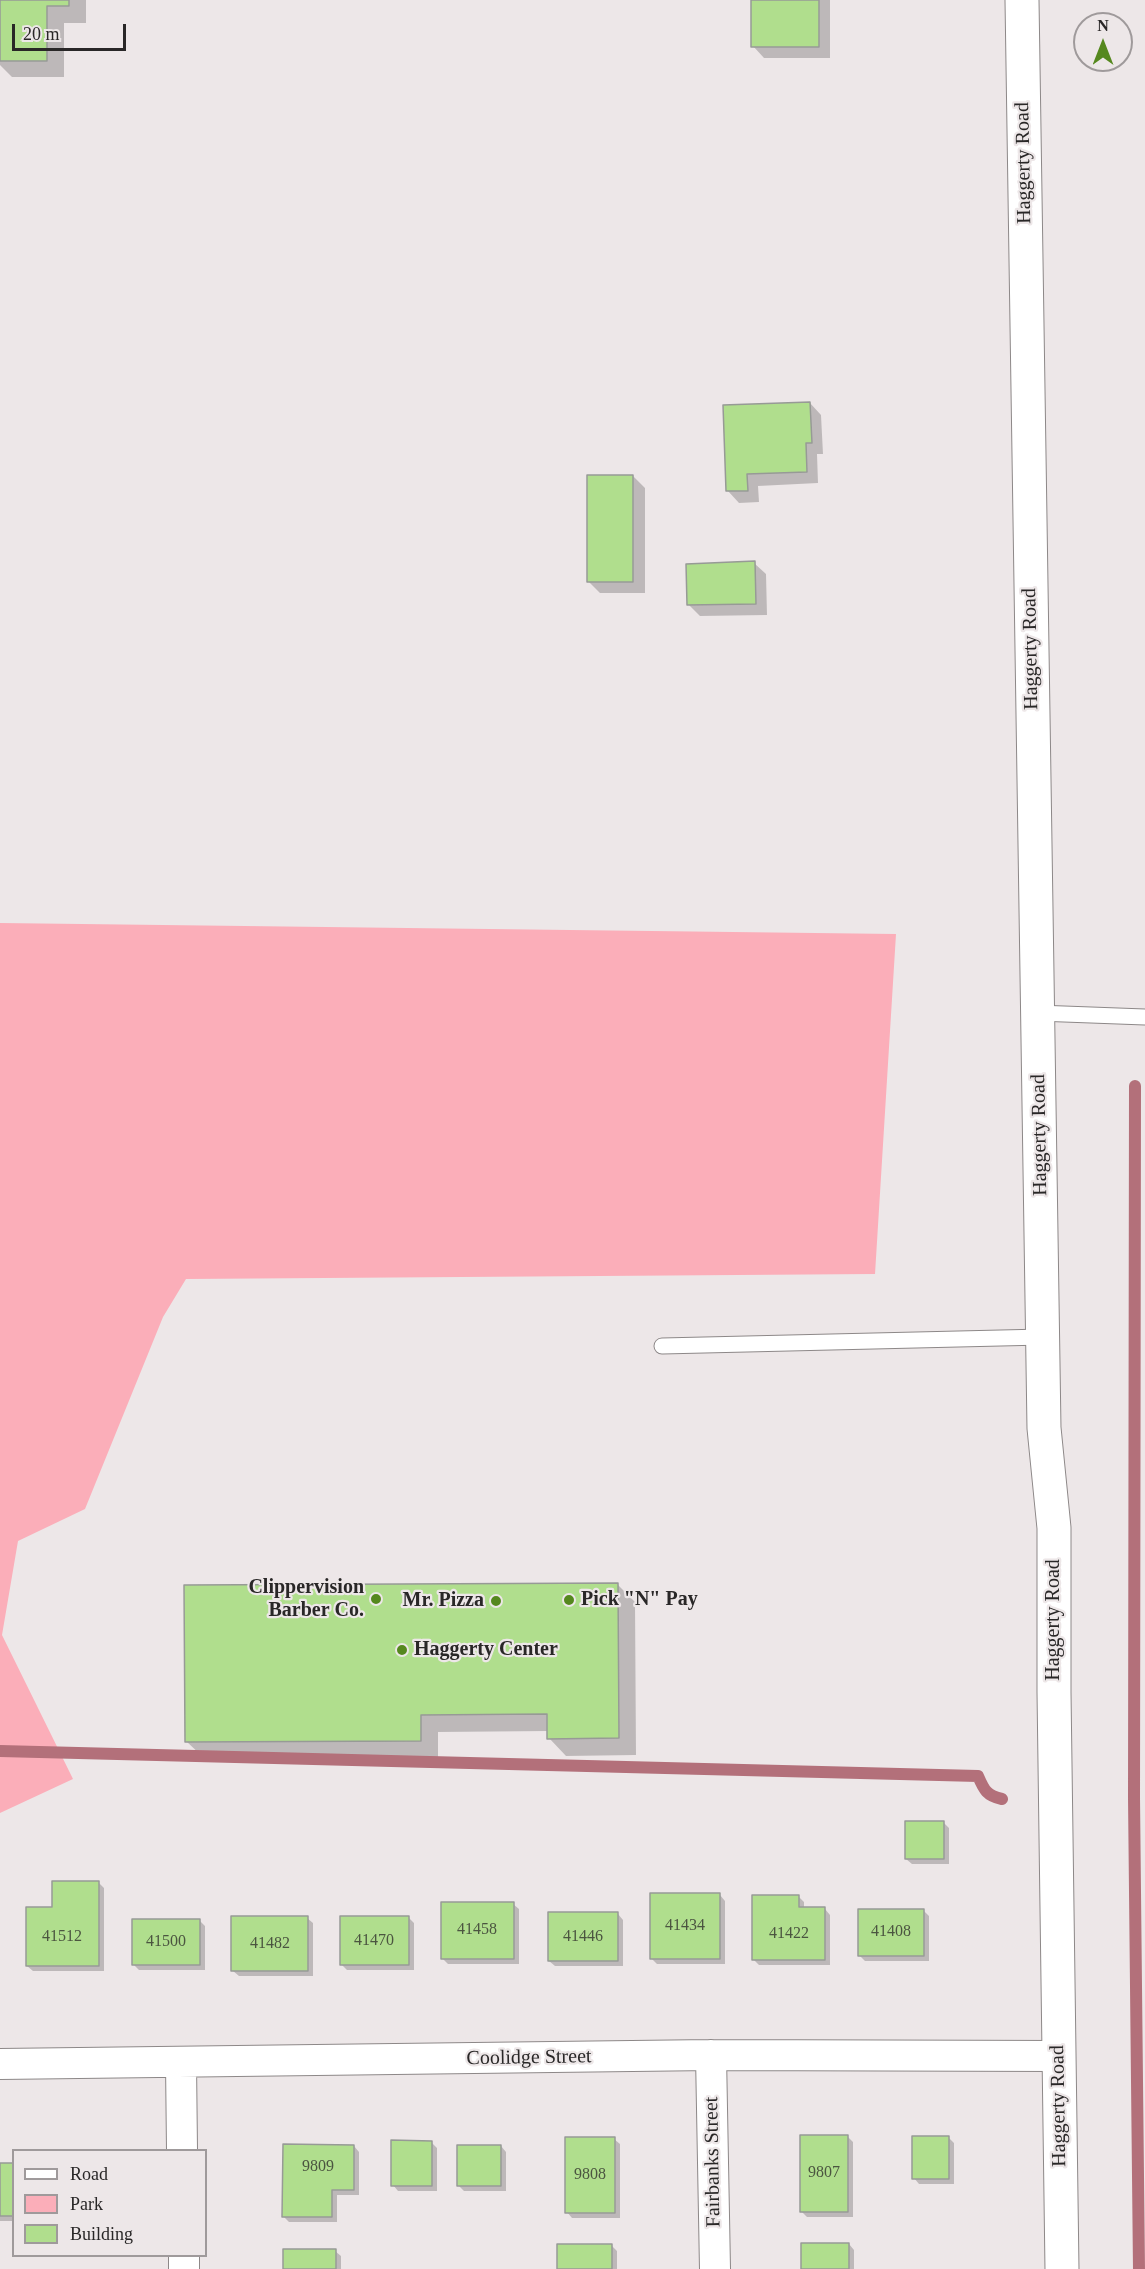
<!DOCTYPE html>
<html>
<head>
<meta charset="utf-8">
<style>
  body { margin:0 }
  #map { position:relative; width:1145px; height:2269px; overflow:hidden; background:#ede7e8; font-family:"Times New Roman",serif }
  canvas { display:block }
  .legend { position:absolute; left:12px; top:2149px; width:195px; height:108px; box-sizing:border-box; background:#ede7e8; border:2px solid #9f9a9b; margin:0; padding:8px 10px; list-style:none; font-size:18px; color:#292727 }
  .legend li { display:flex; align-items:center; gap:12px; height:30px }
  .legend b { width:30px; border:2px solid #9f9a9b }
  .north { position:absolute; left:1073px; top:12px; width:60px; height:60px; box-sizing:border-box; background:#ede7e8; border:2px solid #9f9a9b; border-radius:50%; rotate:0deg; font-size:16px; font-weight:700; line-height:24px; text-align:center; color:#292727 }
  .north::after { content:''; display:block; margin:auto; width:21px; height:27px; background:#55881e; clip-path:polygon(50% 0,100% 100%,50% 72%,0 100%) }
  .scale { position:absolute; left:12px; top:24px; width:114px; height:27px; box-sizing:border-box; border:3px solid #292727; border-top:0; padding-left:8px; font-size:18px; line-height:21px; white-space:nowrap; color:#292727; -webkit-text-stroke:4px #ede7e8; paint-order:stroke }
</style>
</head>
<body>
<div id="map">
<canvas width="1145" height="2269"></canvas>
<ul class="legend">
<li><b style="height:8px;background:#fff"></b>Road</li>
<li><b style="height:16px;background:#fbaeb9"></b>Park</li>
<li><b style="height:16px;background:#b0de8d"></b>Building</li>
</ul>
<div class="north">N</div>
<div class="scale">20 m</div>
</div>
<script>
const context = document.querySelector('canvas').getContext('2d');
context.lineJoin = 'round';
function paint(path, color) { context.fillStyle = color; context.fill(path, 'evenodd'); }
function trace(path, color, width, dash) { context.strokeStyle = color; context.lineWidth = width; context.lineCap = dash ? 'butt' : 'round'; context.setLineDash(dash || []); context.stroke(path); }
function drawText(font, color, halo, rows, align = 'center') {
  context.font = font + ' "Times New Roman",serif'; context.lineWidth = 4.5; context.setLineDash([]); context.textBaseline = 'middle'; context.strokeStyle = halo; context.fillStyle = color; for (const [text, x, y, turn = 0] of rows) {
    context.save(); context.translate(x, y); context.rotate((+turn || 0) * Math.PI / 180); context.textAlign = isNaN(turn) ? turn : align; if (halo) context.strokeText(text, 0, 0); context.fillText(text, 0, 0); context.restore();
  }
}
paint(new Path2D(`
  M0,923L896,934L875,1274L186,1279L163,1317L85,1509L18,1541L2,1635L73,1779L0,1813Z`), '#fbaeb9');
paint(new Path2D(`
  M0,0H86V23H64V77H12L0,65Z
  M753,0H830V58H764L753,46Z
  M810,403L821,415L823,454H817L818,483L758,486L759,502L739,503L728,491Z
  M633,476L645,488V593H600L588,581Z
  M754,563L766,574L767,615L700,616L689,605Z
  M617,1584L635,1602L636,1755L566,1756L549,1738V1731L438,1732V1758H204L186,1741Z
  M943,1822L949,1828V1864H912L906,1859Z
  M98,1882L104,1888V1971H33L27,1966Z
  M720,1895L725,1901V1964H657L651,1958Z
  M798,1896L804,1902V1909H825L830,1915V1965H759L753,1959Z
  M513,1904L519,1909V1964H448L442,1958Z
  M923,1910L929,1916V1961H865L860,1956Z
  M618,1914L623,1920V1966H555L549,1961Z
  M307,1918L313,1923V1976H239L233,1971Z
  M409,1918L414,1923V1970H347L341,1964Z
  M199,1920L205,1926V1970H139L133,1964Z
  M847,2136L853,2142V2217H807L801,2211Z
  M948,2137L954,2143V2184H919L914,2178Z
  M614,2139L620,2144V2218H572L567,2212Z
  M431,2142L437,2148V2191H398L393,2185Z
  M354,2146L359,2152V2195H337V2222H289L284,2217Z
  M501,2146L506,2152V2191H464L459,2186Z
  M0,2165H14V2221H0Z
  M849,2244L854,2250V2269H803Z
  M612,2246L617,2251V2269H558Z
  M335,2251L341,2256V2269H285Z`), '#0003');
trace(new Path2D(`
  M1135,1086L1134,1797L1139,2269
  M0,1751L978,1776C984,1790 987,1796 1002,1799`), '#b3707a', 12);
const building = new Path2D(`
  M0,0H69V6H47V61H0Z
  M751,0H819V47H751Z
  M810,402L812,443H806L807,472L747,474L748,491H726L723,405Z
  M587,475H633V582H587Z
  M755,561L756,604L687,605L686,564Z
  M618,1583L619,1738L547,1739V1714L421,1715V1741L185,1742L184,1585Z
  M905,1821H944V1859H905Z
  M52,1881H99V1966H26V1907H52Z
  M650,1893H720V1959H650Z
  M752,1895H799V1907H825V1960H752Z
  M441,1902H514V1959H441Z
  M858,1909H924V1956H858Z
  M548,1912H618V1961H548Z
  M231,1916H308V1971H231Z
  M340,1916H409V1965H340Z
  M132,1919H200V1965H132Z
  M800,2135H848V2212H800Z
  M912,2136H949V2179H912Z
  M565,2137H615V2213H565Z
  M391,2140L432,2141V2186H391Z
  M283,2144L354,2145V2190H332V2217H282Z
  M457,2145H501V2186H457Z
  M0,2163H14V2216H0Z
  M801,2243H849V2269H801Z
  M557,2244H612V2269H557Z
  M283,2249H336V2269H283Z`);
paint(building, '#b0de8d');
trace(building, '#979a96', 1.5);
const lane = new Path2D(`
  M1037,1013L1145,1017
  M662,1346L1043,1337`);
const street = new Path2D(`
  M711,2055L715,2269
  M181,2063L182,2150
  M0,2064L711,2055L1059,2056
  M184,2256V2269`);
const secondary = new Path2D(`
  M1022,0L1044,1428L1054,1528V1692L1062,2269`);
trace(lane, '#8d8888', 17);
trace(street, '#8d8888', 32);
trace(secondary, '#8d8888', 35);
trace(lane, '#fff', 15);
trace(street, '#fff', 30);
trace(secondary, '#fff', 33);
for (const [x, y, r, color] of [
  [376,1599,6,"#55881e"],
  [569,1600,6,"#55881e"],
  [496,1601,6,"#55881e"],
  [402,1650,6,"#55881e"]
]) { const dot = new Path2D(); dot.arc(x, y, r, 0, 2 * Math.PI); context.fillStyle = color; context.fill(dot); trace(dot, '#ede7e8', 2); }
drawText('16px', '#4b5540', null, [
  ["41434",685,1926],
  ["41458",477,1930],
  ["41408",891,1932],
  ["41422",789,1934],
  ["41512",62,1937],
  ["41446",583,1937],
  ["41470",374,1941],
  ["41500",166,1942],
  ["41482",270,1944],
  ["9809",318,2167],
  ["9807",824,2173],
  ["9808",590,2175]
]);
drawText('20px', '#292727', '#ede7e8', [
  ["Haggerty Road",1024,163,-91],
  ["Haggerty Road",1031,649,-91],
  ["Haggerty Road",1040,1135,-91],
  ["Haggerty Road",1054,1620,-90],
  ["Coolidge Street",529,2058,-1],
  ["Haggerty Road",1059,2106,-91],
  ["Fairbanks Street",713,2162,-91]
]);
drawText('bold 20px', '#292727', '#ede7e8', [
  ["Clippervision",364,1588],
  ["Barber Co.",364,1611],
  ["Pick \"N\" Pay",581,1600,"left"],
  ["Mr. Pizza",484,1601],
  ["Haggerty Center",414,1650,"left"]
], 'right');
</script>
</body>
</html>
